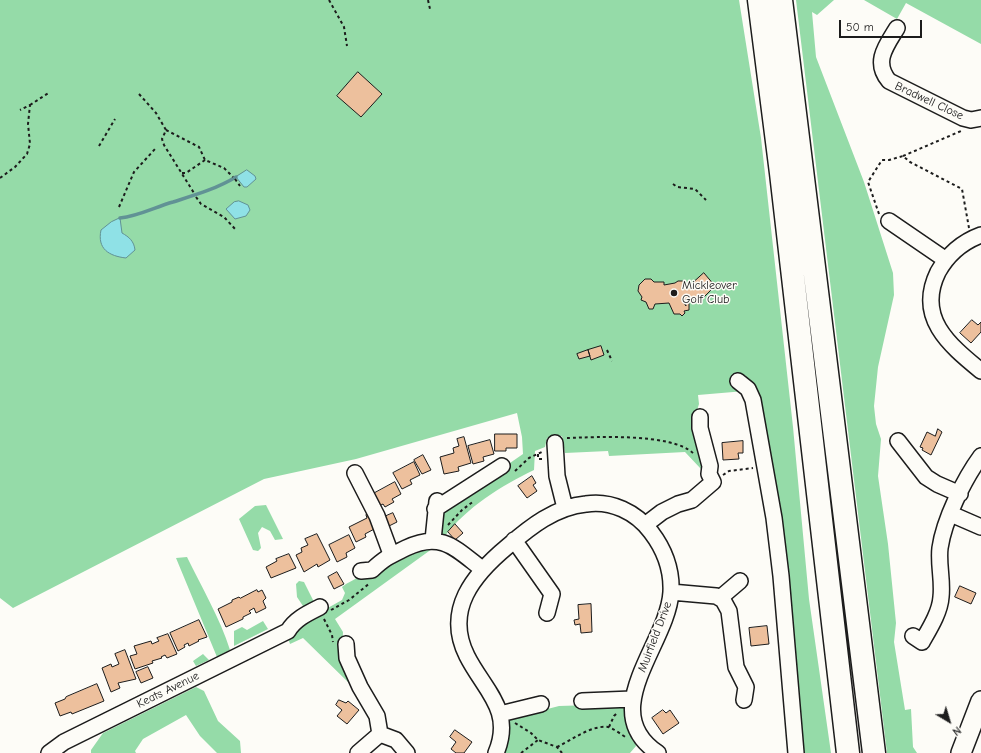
<!DOCTYPE html>
<html>
<head>
<meta charset="utf-8">
<style>
  body { margin:0 }
  #map { position:relative; width:981px; height:753px; overflow:hidden; background:#fdfcf7; font-family:"Comic Neue",sans-serif }
  canvas { display:block }
  .north { position:absolute; left:929px; top:701px; width:40px; height:40px; -webkit-text-stroke:3px #fdfcf7; paint-order:stroke; rotate:142deg; font-size:11px; font-weight:700; line-height:16px; text-align:center; color:#1c1c1c }
  .north::after { content:''; display:block; margin:auto; width:14px; height:18px; background:#1c1c1c; clip-path:polygon(50% 0,100% 100%,50% 72%,0 100%) }
  .scale { position:absolute; left:839px; top:20px; width:83px; height:18px; box-sizing:border-box; border:2px solid #1c1c1c; border-top:0; padding-left:5px; font-size:12px; line-height:14px; white-space:nowrap; color:#1c1c1c; -webkit-text-stroke:3px #fdfcf7; paint-order:stroke }
</style>
</head>
<body>
<div id="map">
<canvas width="981" height="753"></canvas>
<div class="north">N</div>
<div class="scale">50 m</div>
</div>
<script>
const context = document.querySelector('canvas').getContext('2d');
context.lineJoin = 'round';
function paint(path, color) { context.fillStyle = color; context.fill(path, 'evenodd'); }
function trace(path, color, width, dash) { context.strokeStyle = color; context.lineWidth = width; context.lineCap = dash ? 'butt' : 'round'; context.setLineDash(dash || []); context.stroke(path); }
function drawText(font, color, halo, rows, align = 'center') {
  context.font = font + ' "Comic Neue",sans-serif'; context.lineWidth = 3; context.setLineDash([]); context.textBaseline = 'middle'; context.strokeStyle = halo; context.fillStyle = color; for (const [text, x, y, turn = 0] of rows) {
    context.save(); context.translate(x, y); context.rotate((+turn || 0) * Math.PI / 180); context.textAlign = isNaN(turn) ? turn : align; if (halo) context.strokeText(text, 0, 0); context.fillText(text, 0, 0); context.restore();
  }
}
paint(new Path2D(`
  M0,0H739L761,138L793,427L809,599L831,753H802L752,384L745,375V391L698,395L699,404L694,420L706,464L701,469L685,452L609,456L608,451L565,453L562,436L547,438L545,447L535,451L534,470C501,486 467,507 444,537L439,533L442,510L523,454L522,437L517,413L356,459L264,479L13,608L0,598Z
  M796,0H834L817,15L812,12L816,57L864,182L893,273L894,295L878,367L874,406L876,424L881,439L878,476L888,544L896,623L894,642L905,710L911,709L913,747L917,753H887Z
  M864,0H981V44L906,3L897,19Z
  M266,505L283,539L275,540L270,531L262,527L258,533L261,548L258,551L253,550L239,519L255,506Z
  M436,546L335,619L343,632L342,655L349,670V683L303,638L290,644L288,638L317,614L342,600L345,593L342,587L346,584L403,553Z
  M187,557C202,588 220,618 230,650L217,657L176,558Z
  M299,581L304,582L315,604L305,609L297,597L296,584Z
  M263,621L268,629L234,646V631L242,627L247,630Z
  M203,654L209,660L196,666L193,661Z
  M196,687L204,691L218,721L240,741L241,753H217L200,736L186,715L143,739L135,751L136,753H91V750L103,733Z
  M623,704L636,746L630,753H502L507,738L509,719L559,706Z`), '#95dba8');
const water = new Path2D(`
  M247,170L255,176L256,179L247,187H244L236,177Z
  M239,201L248,205L250,210L246,216L235,219L226,209L234,202Z
  M120,218L122,233C129,237 134,241 135,250L126,258C109,256 97,249 101,230L111,222Z`);
paint(water, '#8fe1e6');
trace(water, '#619295', 1);
trace(new Path2D(`
  M120,218C139,216 155,207 173,202C195,195 216,189 236,177`), '#619295', 3.5);
const building = new Path2D(`
  M358,72L382,94L361,117L337,96Z
  M704,273L715,286L704,297L702,295L696,299L682,300L686,306L685,301H689V310L684,311L685,313L682,316L680,314H674L669,303L655,304L653,309H649L646,302L641,300L642,297L638,291L639,285L645,279H651L654,282H664V285L675,283L678,281H684L686,286L691,284Z
  M972,320L978,325L981,322V332L971,343L960,333Z
  M601,346L604,355L591,360L588,350Z
  M588,350L590,356L579,359L577,354Z
  M938,429L942,432L931,455L922,450L923,448L920,447L927,432L935,436Z
  M495,434H517V448H506V451H495Z
  M464,437L471,463L458,467L459,471L444,474L440,457L454,453L453,448L459,446L457,439Z
  M490,440L494,454L483,457L484,461L473,464L468,446Z
  M743,441V453H738L739,459L723,460L722,443Z
  M423,455L431,470L422,474L414,460Z
  M414,462L420,475L410,480L412,484L402,489L393,473Z
  M532,476L536,483L533,485L537,491L527,498L518,486Z
  M395,482L401,494L392,499L394,502L385,507L383,504L379,506L373,494Z
  M371,513L378,527L365,534L366,537L356,542L349,527L367,518L366,515Z
  M393,513L397,522L389,526L384,517Z
  M455,524L463,533L455,540L448,532Z
  M317,534L330,560L318,567L317,564L304,572L296,555L302,552L301,548L308,545L305,539Z
  M349,535L355,548L346,553L347,557L337,562L329,545Z
  M289,554L296,568L271,578L266,567L277,561L276,559Z
  M337,572L344,584L334,589L328,577Z
  M960,586L976,593L971,604L955,597Z
  M257,590L258,592L262,590L266,598L263,601L266,608L256,613L254,608L249,611L251,613L243,617V619L226,627L218,609L232,602V600L239,597L240,598Z
  M591,604L592,632L581,633L580,624L575,625L574,620L579,619L578,605Z
  M199,620L207,637L198,640L199,641L189,646L188,643L184,645L185,647L178,651L170,633Z
  M767,626L769,644L751,646L749,628Z
  M168,634L177,654L167,658L165,655L161,657L162,658L152,661L153,663L135,669L130,656L137,654L134,646L151,641L152,644L159,641L157,638Z
  M125,650L136,679L118,683L120,688L111,692L102,668L111,664L112,667L119,664L115,654Z
  M148,667L153,678L141,683L136,672Z
  M97,684L104,701L72,714L71,712L60,716L55,703L65,699L66,697Z
  M339,700L346,703L348,701L359,710L347,724L337,716L342,710L336,705Z
  M663,710L666,713L670,710L679,723L663,734L652,718Z
  M455,730L472,742L464,753H456L451,749L456,742L450,737Z`);
paint(building, '#edc09d');
trace(building, '#1c1c1c', 1);
const minor = new Path2D(`
  M897,28C886,46 873,62 889,81L963,118L971,120L981,118
  M889,221L946,260
  M981,235C962,242 948,254 938,272C916,317 948,344 981,371
  M738,381L748,389L753,400L774,518L781,576L796,753
  M898,441L926,477L937,484L960,494
  M555,443L557,476L565,508
  M355,473L377,516L391,554
  M435,509L502,466
  M951,514L981,527
  M645,525L662,512L678,504L692,500L713,482L709,474L710,466L700,428V417
  M433,540L437,501
  M514,540L552,594L547,613
  M361,571L372,570C386,557 390,556 406,548C441,531 455,548 482,569
  M671,592L716,596L723,600L729,611L736,667L746,687L744,700
  M720,598L740,581
  M913,636L922,642C930,628 940,612 941,597C943,580 938,564 940,548C944,520 964,479 981,456
  M346,644L347,658L360,687L377,716L380,734
  M582,701L632,699
  M500,714L541,704
  M49,753L64,742L288,631C295,619 308,613 320,607
  M358,753L380,734L396,740L407,753
  M496,753C514,710 484,690 467,656C444,610 473,575 508,546C530,527 555,507 586,504C611,500 636,512 651,532C664,549 672,570 671,592C668,644 595,711 658,753`);
const major = new Path2D(`
  M961,753L981,701`);
const highway = new Path2D(`
  M759,0L781,173L848,753
  M781,0L874,753`);
trace(minor, '#1c1c1c', 18);
trace(major, '#1c1c1c', 22);
trace(highway, '#1c1c1c', 25);
trace(new Path2D(`
  M329,0L344,27L347,46
  M428,0L430,9
  M139,94L156,113L166,130L162,139L164,145L194,193
  M30,105L50,92
  M166,130L199,147L205,160L224,168L233,177
  M99,146L115,119
  M903,156L961,131
  M182,173H186L205,160
  M0,178L15,167L27,154L30,144L28,124L30,105L20,110
  M235,179L240,186
  M673,184L677,187L695,189L706,200
  M196,197L201,204L224,217L236,230
  M119,207L134,172L155,149
  M879,214L868,182L882,160H889L903,156L910,162L962,189L969,228
  M607,350L612,361
  M567,438C597,437 671,433 693,453
  M538,454V459H544
  M515,471L529,458L544,451
  M723,475L729,471L753,468
  M448,525L462,510L474,501
  M331,610L349,600L370,583
  M324,619L332,635L333,642
  M515,723L531,733L538,740L557,747L562,753
  M609,727L614,716L618,712
  M557,747C572,740 591,725 608,727C613,728 622,735 627,738
  M521,753L538,740`), '#1c1c1c', 2, [3, 3]);
trace(minor, '#fdfcf7', 15);
trace(major, '#fdfcf7', 19);
trace(highway, '#fdfcf7', 22);
for (const [x, y, r, color] of [
  [674,293,4,"#1c1c1c"]
]) { const dot = new Path2D(); dot.arc(x, y, r, 0, 2 * Math.PI); context.fillStyle = color; context.fill(dot); trace(dot, '#fdfcf7', 1.5); }
drawText('12px', '#1c1c1c', '#fdfcf7', [
  ["Bradwell Close",929,101,25],
  ["Muirfield Drive",655,637,-69],
  ["Keats Avenue",168,690,-26]
]);
drawText('12px', '#1c1c1c', '#fdfcf7', [
  ["Mickleover",682,286],
  ["Golf Club",682,300]
], 'left');
</script>
</body>
</html>
